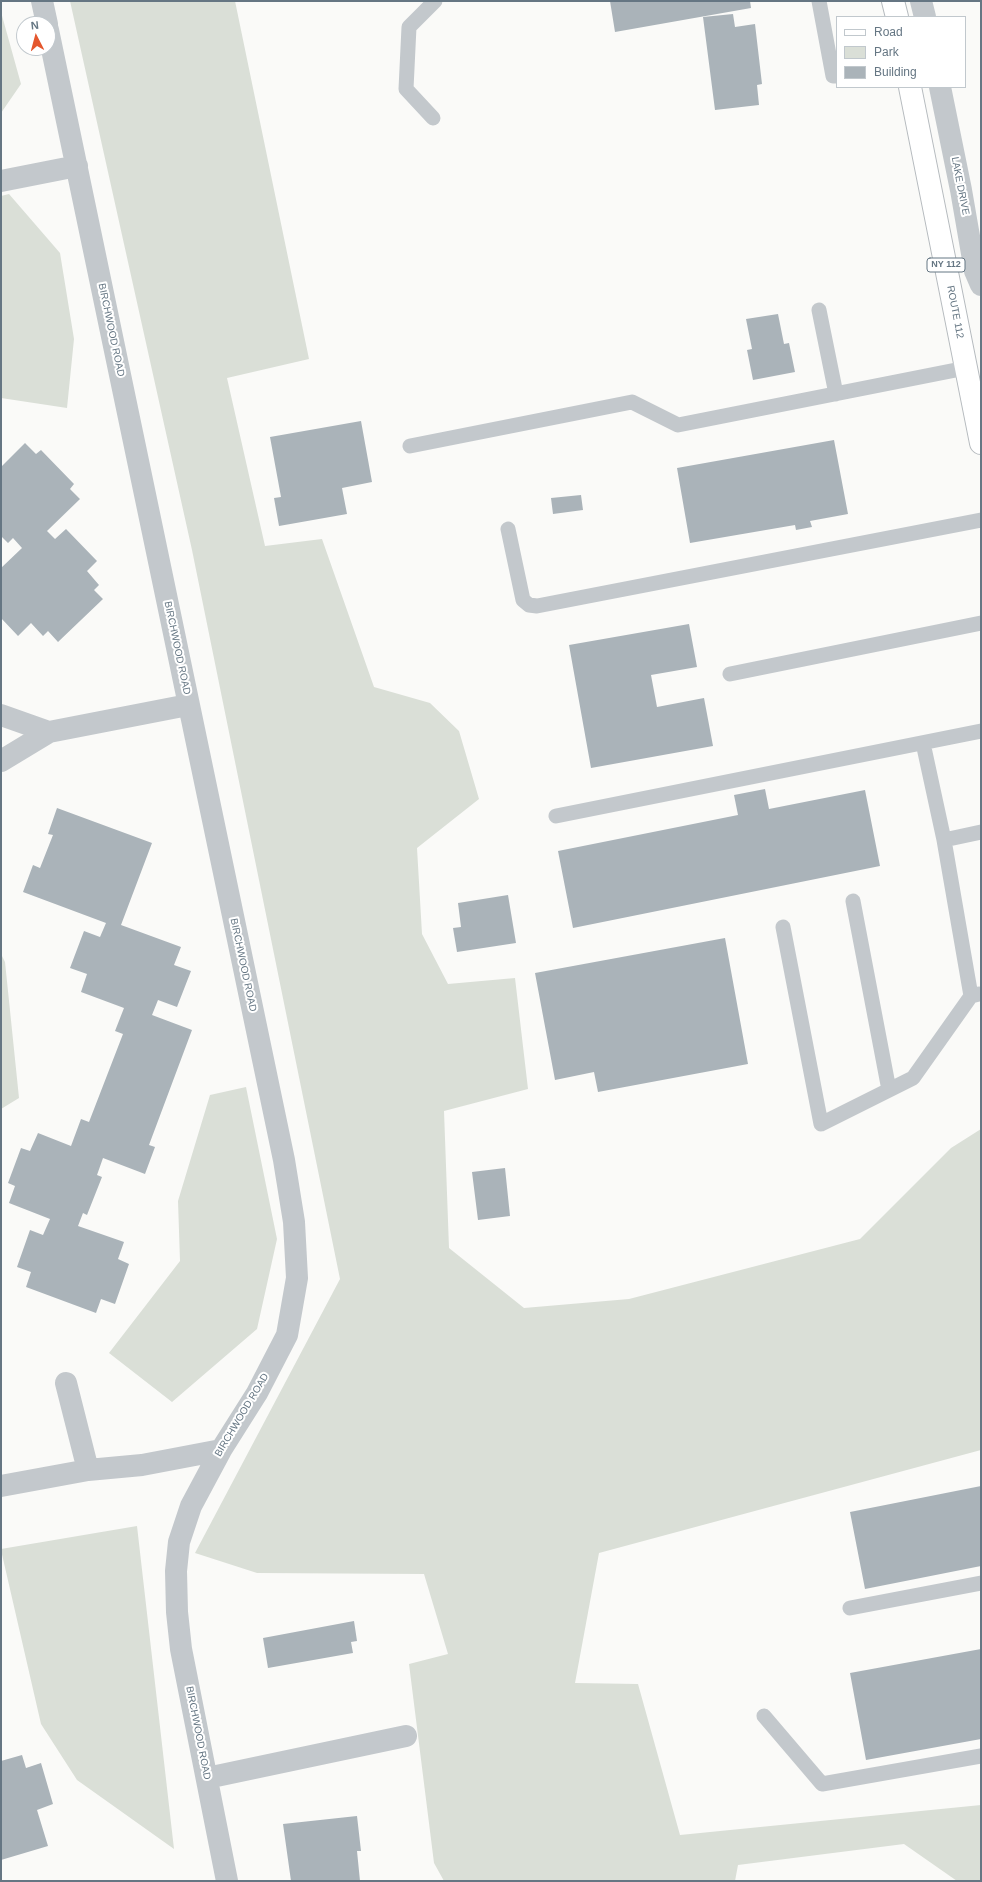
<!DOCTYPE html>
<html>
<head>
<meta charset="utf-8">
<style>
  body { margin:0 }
  #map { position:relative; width:982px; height:1882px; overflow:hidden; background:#fafaf8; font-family:Helvetica,sans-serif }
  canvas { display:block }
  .frame { position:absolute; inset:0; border:2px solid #657683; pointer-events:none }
  .legend { position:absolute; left:836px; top:16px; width:130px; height:72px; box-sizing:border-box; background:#fff; border:1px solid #c1c8cd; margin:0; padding:5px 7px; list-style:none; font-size:12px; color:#657683 }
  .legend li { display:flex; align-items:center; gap:8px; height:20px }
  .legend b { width:20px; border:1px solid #c1c8cd }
  .north { position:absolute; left:16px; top:16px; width:40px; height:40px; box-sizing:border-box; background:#fff; border:1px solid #c1c8cd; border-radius:50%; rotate:354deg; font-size:11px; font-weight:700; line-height:16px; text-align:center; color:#657683 }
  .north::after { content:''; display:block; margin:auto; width:14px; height:18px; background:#e4572e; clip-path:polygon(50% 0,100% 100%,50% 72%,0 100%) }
</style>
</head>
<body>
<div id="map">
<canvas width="982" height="1882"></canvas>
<div class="frame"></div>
<ul class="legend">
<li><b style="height:5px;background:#fff"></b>Road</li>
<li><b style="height:11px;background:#dadfd7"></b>Park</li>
<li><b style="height:11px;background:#aab3b9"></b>Building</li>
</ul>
<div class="north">N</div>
</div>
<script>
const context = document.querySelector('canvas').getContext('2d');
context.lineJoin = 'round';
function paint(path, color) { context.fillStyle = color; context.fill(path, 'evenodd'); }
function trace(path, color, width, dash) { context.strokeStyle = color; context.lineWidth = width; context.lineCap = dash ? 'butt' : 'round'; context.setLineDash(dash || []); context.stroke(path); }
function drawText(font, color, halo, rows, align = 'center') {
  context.font = font + ' Helvetica,sans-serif'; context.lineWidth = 4; context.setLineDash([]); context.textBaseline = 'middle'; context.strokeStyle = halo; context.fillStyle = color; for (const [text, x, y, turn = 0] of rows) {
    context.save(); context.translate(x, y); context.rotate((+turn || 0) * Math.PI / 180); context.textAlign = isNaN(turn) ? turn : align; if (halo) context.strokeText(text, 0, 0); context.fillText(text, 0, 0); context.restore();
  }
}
paint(new Path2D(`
  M70,1H235L309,359L227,378L265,546L322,539L374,687L430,703L459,731L479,799L417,848L422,934L448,984L515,978L528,1089L444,1111L449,1248L524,1308L629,1299L860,1239L951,1148L981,1129V1450L599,1553L575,1683L638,1684L680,1835L981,1805V1880L957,1881L904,1844L738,1865L735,1881H444L434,1863L409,1664L448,1654L424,1574L257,1573L195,1553L340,1279L192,550Z
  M1,12L21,84L1,113Z
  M9,194L60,253L74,339L67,408L1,398V196Z
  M1,954L5,962L19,1098L1,1109Z
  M246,1087L277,1239L257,1329L172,1402L109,1353L180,1261L178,1201L210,1095Z
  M137,1526L174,1849L77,1780L41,1724L1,1550V1549Z`), '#dadfd7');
paint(new Path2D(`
  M610,1H750L751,8L615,32Z
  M733,14L735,27L755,24L762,84L757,85L759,105L715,110L703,17Z
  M778,314L784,344L789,343L795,372L753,380L747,350L752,349L746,319Z
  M361,421L372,482L342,488L347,514L279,526L274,498L281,497L270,437Z
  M834,440L848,514L810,521L812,527L796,530L795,525L690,543L677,468Z
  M25,443L36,454L41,450L74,484L70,489L80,499L47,531L55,539L66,529L97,561L87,571L99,585L94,590L103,599L58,642L48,631L43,636L31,623L18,636L1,618V568L22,548L13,538L8,543L1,536V467Z
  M581,495L583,510L553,514L551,498Z
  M689,624L697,667L651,675L657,707L704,698L713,746L591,768L569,645Z
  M765,789L769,809L865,790L880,866L573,928L558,851L738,815L734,795Z
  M57,808L152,843L121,925L181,947L174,965L191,971L177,1007L158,1000L152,1015L192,1030L149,1145L155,1147L145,1174L103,1158L97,1175L102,1177L87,1215L83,1213L78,1226L124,1242L118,1259L129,1264L115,1304L101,1299L96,1313L26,1287L31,1272L17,1267L30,1230L43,1235L50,1219L9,1203L15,1186L8,1183L21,1148L30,1151L38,1133L71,1146L81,1119L89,1122L123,1034L115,1031L124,1008L81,992L87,974L70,968L84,931L100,937L106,923L23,892L33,865L40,868L53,835L48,834Z
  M508,895L516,943L457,952L453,928L461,927L458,903Z
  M725,938L748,1064L598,1092L594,1072L555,1080L535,973Z
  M505,1168L510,1216L478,1220L472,1172Z
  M981,1486V1566L865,1589L850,1512Z
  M354,1621L357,1641L351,1642L353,1653L268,1668L263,1638Z
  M981,1649V1739L866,1760L850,1673Z
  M22,1755L26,1768L41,1763L53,1804L37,1810L48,1846L1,1860V1761Z
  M357,1816L361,1851H357L360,1881H291L283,1824Z`), '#aab3b9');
const primary = new Path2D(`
  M893,1L897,17
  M910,87L981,443`);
trace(primary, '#b5babe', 24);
trace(new Path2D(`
  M819,1L833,76H837
  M433,118L406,89L409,27L435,1
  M819,310L836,394
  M410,446L632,402L678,425L966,368
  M508,529L523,600L529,605L537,606L981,520
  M730,674L981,623
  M923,743L944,840L981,832
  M556,816L981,731
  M944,840L971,996L979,994
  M853,901L889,1090
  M783,927L821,1124L913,1078L971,996
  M850,1608L981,1583
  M764,1716L822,1784L981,1756`), '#c3c8cc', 15);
trace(new Path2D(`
  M42,1L47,24
  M921,1L925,17
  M48,30L284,1160L294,1222L297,1278L287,1335L257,1393L221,1450L191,1506L179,1542L176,1571L177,1612L181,1649L227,1881
  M940,87L961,190L975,271L981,285
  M1,181L77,166
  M1,715L49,732L1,761
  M49,732L188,705
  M66,1383L88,1470
  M1,1486L88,1470L142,1465L221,1450
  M207,1778L406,1736`), '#c3c8cc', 22);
trace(primary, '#fff', 22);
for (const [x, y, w] of [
  [946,265,38]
]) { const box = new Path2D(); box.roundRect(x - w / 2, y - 7, w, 14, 3); context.fillStyle = '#fff'; context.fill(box); trace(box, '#657683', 1); }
drawText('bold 9px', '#657683', null, [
  ["NY 112",946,265]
]);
drawText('10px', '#657683', '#fff', [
  ["LAKE DRIVE",960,186,79],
  ["ROUTE 112",955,312,79],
  ["BIRCHWOOD ROAD",111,330,78],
  ["BIRCHWOOD ROAD",177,648,78],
  ["BIRCHWOOD ROAD",243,965,78],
  ["BIRCHWOOD ROAD",242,1415,-59],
  ["BIRCHWOOD ROAD",198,1733,79]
]);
</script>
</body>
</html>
